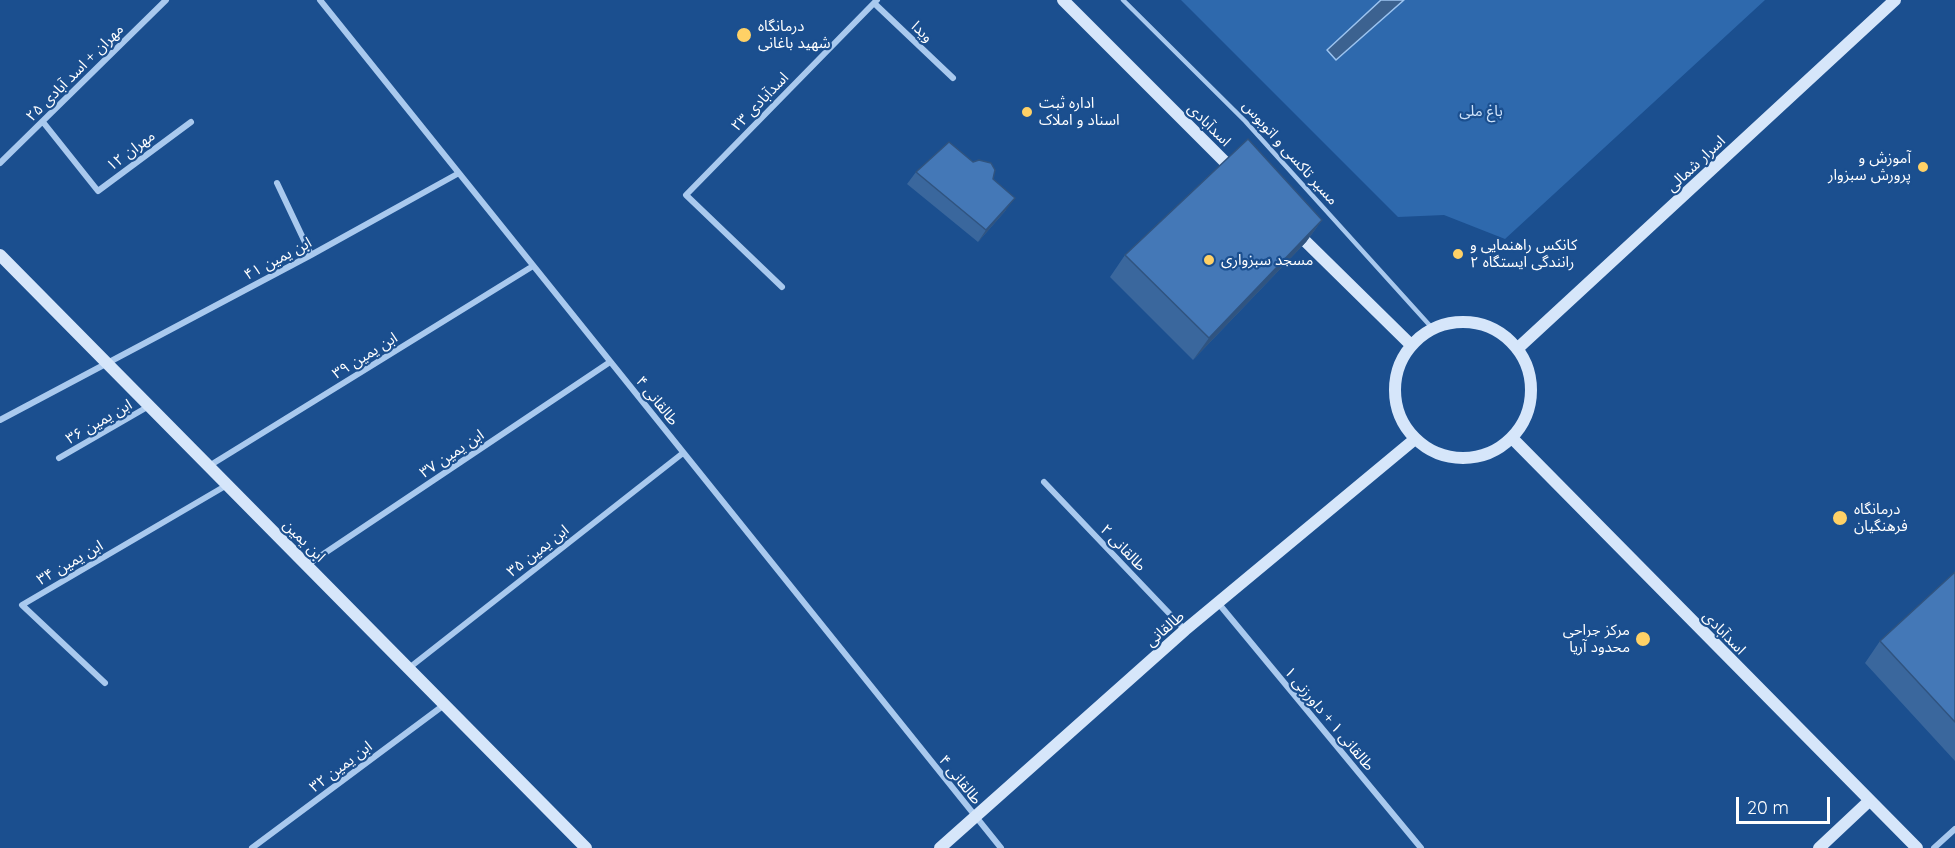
<!DOCTYPE html>
<html>
<head>
<meta charset="utf-8">
<style>
  body { margin:0 }
  #map { position:relative; width:1955px; height:848px; overflow:hidden; background:#1b4f8f; font-family:Quicksand,sans-serif }
  canvas { display:block }
  .scale { position:absolute; left:1736px; top:797px; width:94px; height:27px; box-sizing:border-box; border:3px solid #fff; border-top:0; padding-left:8px; font-size:18px; line-height:21px; white-space:nowrap; color:#fff; -webkit-text-stroke:4px #1b4f8f; paint-order:stroke }
</style>
</head>
<body>
<div id="map">
<canvas width="1955" height="848"></canvas>
<div class="scale">20 m</div>
</div>
<script>
const context = document.querySelector('canvas').getContext('2d');
context.lineJoin = 'round';
function paint(path, color) { context.fillStyle = color; context.fill(path, 'evenodd'); }
function trace(path, color, width, dash) { context.strokeStyle = color; context.lineWidth = width; context.lineCap = dash ? 'butt' : 'round'; context.setLineDash(dash || []); context.stroke(path); }
function drawText(font, color, halo, rows, align = 'center') {
  context.font = font + ' Quicksand,"Noto Sans Arabic",sans-serif'; context.lineWidth = 4.5; context.setLineDash([]); context.textBaseline = 'middle'; context.strokeStyle = halo; context.fillStyle = color; for (const [text, x, y, turn = 0] of rows) {
    context.save(); context.translate(x, y); context.rotate((+turn || 0) * Math.PI / 180); context.textAlign = isNaN(turn) ? turn : align; if (halo) context.strokeText(text, 0, 0); context.fillText(text, 0, 0); context.restore();
  }
}
paint(new Path2D(`
  M1181,0H1381L1327,50L1336,60L1404,0H1765L1505,239L1444,215L1398,217Z`), '#2e69ad');
const water = new Path2D(`
  M1381,0H1404L1336,60L1327,50Z`);
paint(water, '#3c6290');
trace(water, '#9cc4f0', 1.5);
trace(new Path2D(`
  M1123,0L1245,121L1433,329`), '#a9c9ee', 4.5);
trace(new Path2D(`
  M320,0L1001,848
  M874,3L953,78
  M43,122L98,191L191,122
  M0,163L166,0
  M277,183L311,255
  M782,287L686,195L877,0
  M0,420L311,255L459,173
  M59,458L149,406
  M209,466L533,266
  M1044,482L1185,630
  M307,565L610,362
  M1219,604L1421,848
  M409,668L683,453
  M105,683L22,605L227,485
  M252,848L444,705
  M1934,848L1955,829`), '#a9c9ee', 6);
trace(new Path2D(`
  M1063,0L1236,173
  M1296,232L1411,345
  M0,255L586,848
  M1395 390a68 68 0 1 1 136 0a68 68 0 1 1-136 0Z
  M1517,349L1895,0
  M1512,438L1917,848
  M940,848L1185,630L1415,439
  M1819,848L1868,802`), '#d6e6fa', 12);
paint(new Path2D(`
  M973,162L993,179L1006,210L978,242L907,184L916,172Z
  M1322,220L1306,242L1193,360L1110,277L1125,255Z
  M1955,572V761L1865,663L1880,641Z`), '#3a679d');
paint(new Path2D(`
  M1015,198L1006,210L978,242L986,230Z
  M1322,220L1306,242L1193,360L1209,338Z`), '#305480');
const building = new Path2D(`
  M1248,139L1322,220L1209,338L1125,255Z
  M949,142L973,162L979,160L991,163L995,170L993,179L1015,198L986,230L916,172Z
  M1955,572V722L1880,641Z`);
paint(building, '#4478b7');
trace(building, '#305480', 1.5);
for (const [x, y, r, color] of [
  [744,35,8,"#ffd166"],
  [1027,112,6,"#ffd166"],
  [1923,167,6,"#ffd166"],
  [1458,254,6,"#ffd166"],
  [1209,260,6,"#ffd166"],
  [1840,518,8,"#ffd166"],
  [1643,639,8,"#ffd166"]
]) { const dot = new Path2D(); dot.arc(x, y, r, 0, 2 * Math.PI); context.fillStyle = color; context.fill(dot); trace(dot, '#1b4f8f', 2); }
drawText('15px', '#fff', '#1b4f8f', [
  ["درمانگاه",758,26],
  ["شهید باغانی",758,43],
  ["اداره ثبت",1039,103],
  ["اسناد و املاک",1039,120],
  ["آموزش و",1911,158,"right"],
  ["پرورش سبزوار",1911,175,"right"],
  ["کانکس راهنمایی و",1470,245],
  ["رانندگی ایستگاه ۲",1470,262],
  ["مسجد سبزواری",1221,260],
  ["درمانگاه",1854,509],
  ["فرهنگیان",1854,526],
  ["مرکز جراحی",1630,630,"right"],
  ["محدود آریا",1630,647,"right"]
], 'left');
drawText('15px', '#fff', '#1b4f8f', [
  ["ویدا",922,32,43],
  ["مهران + اسد آبادی ۲۵",75,73,-45],
  ["اسدآبادی ۲۳",760,102,-46],
  ["اسدآبادی",1209,125,45],
  ["مهران ۱۲",131,151,-37],
  ["مسیر تاکسی و اتوبوس",1290,153,48],
  ["اسرار شمالی",1696,164,-43],
  ["ابن یمین ۴۱",278,259,-28],
  ["ابن یمین ۳۹",365,356,-32],
  ["طالقانی ۴",657,401,51],
  ["ابن یمین ۳۶",99,422,-30],
  ["ابن یمین ۳۷",452,454,-34],
  ["ابن یمین",304,541,45],
  ["طالقانی ۲",1123,548,46],
  ["ابن یمین ۳۵",538,551,-38],
  ["ابن یمین ۳۴",70,563,-30],
  ["طالقانی",1165,629,-41],
  ["اسدآبادی",1724,633,46],
  ["طالقانی ۱ + داورزنی ۱",1329,719,50],
  ["ابن یمین ۳۲",341,767,-37],
  ["طالقانی ۴",960,780,51]
]);
drawText('15px', '#cfe3fa', '#1b4f8f', [
  ["باغ ملی",1481,111]
]);
</script>
</body>
</html>
